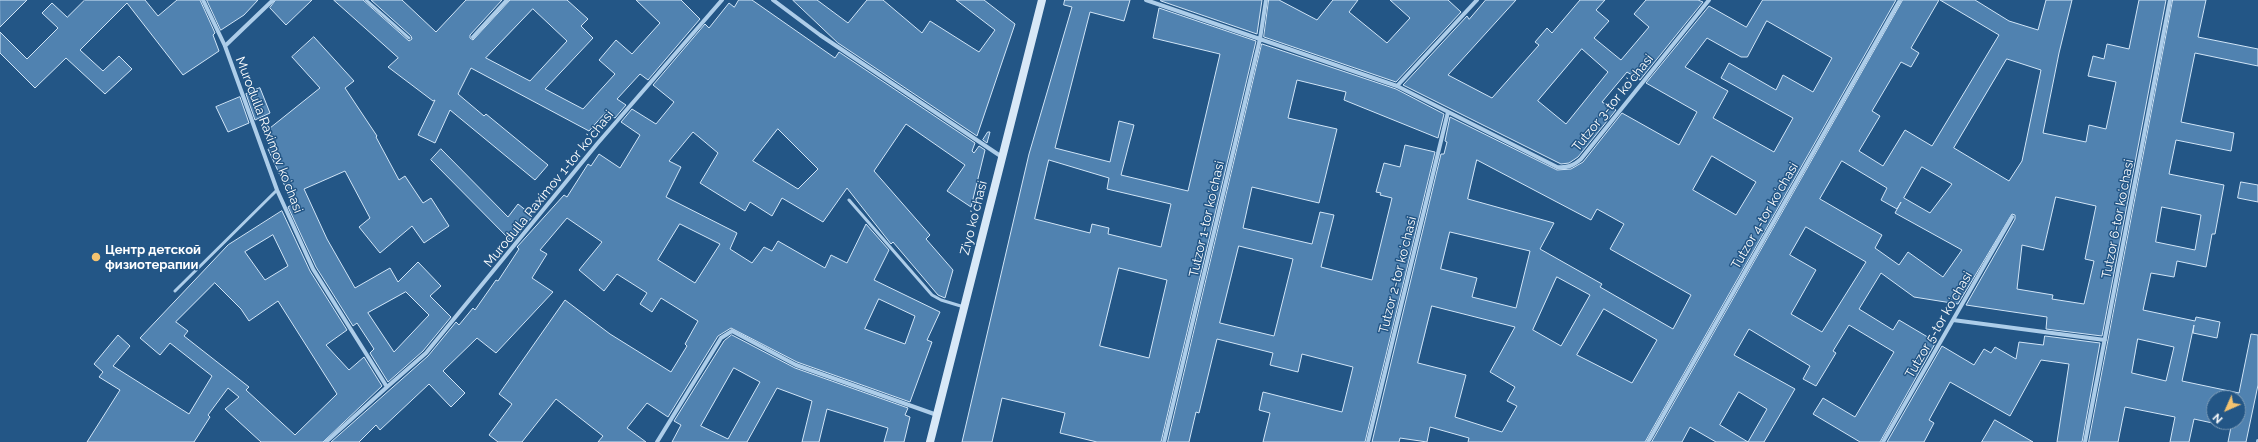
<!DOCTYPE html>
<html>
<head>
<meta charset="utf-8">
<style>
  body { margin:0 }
  #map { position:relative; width:2258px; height:442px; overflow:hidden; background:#235686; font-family:Raleway,sans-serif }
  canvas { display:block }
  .north { position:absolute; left:2206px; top:390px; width:40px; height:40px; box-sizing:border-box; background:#235686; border:1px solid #7b9ab6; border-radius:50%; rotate:225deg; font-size:11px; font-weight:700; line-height:16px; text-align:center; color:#fff }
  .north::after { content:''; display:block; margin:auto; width:14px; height:18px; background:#f4c370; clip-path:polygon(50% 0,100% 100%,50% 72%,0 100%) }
</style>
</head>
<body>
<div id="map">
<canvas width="2258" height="442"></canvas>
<div class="north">N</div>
</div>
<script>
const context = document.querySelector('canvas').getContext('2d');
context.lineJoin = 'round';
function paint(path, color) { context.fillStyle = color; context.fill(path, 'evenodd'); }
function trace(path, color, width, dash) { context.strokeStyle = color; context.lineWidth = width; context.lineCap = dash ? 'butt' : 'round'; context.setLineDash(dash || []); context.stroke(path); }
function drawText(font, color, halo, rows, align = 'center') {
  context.font = font + ' Raleway,sans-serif'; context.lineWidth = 3; context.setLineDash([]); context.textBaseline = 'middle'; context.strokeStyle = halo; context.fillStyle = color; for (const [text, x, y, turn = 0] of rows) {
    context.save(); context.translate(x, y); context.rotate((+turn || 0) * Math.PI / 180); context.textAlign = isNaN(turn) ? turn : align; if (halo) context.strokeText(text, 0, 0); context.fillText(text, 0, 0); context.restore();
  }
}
const building = new Path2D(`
  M0,0H27L0,27Z
  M85,0H145L158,16L177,0H200L215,33L213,35L219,51L183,75L127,3L80,50L103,71L119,56L132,69L105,94L66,58L35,88L0,53V32L27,59L58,28L42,13L52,3L67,17Z
  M207,0H258L244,15L221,30Z
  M276,0H312L286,25L270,8Z
  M334,0H363L409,41L412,39L411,36L371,0H402L436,32L466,0H502L470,35V38L473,40L510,0H567L588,19L581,26L593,38L545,89L583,109L615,74L599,60L616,40L632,54L660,23L636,0H681L700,19L648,80L640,74L617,99L626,105L615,118L605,113L589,131L471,68L458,94L484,116L486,114L548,165L535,180L450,110L435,143L418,135L435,100L433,101L388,67L398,58ZM533,9L567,41L530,81L486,58Z
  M739,0H752L835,58L839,52L975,143L972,151L974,153L979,146L985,150L971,207L947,191L965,165L906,124L874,171L930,235L926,239L953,270L945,298L938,295L893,242L891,244L847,188L823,222L782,198L772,216L750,202L745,211L700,183L718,153L693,132L669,161L681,167L666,197L737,233L730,249L752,263L764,247L772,251L778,241L825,268L831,255L847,263L866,224L889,250L874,280L940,312L927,340L932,342L910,402L797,362L731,328L718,336L668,417L647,403L627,428L646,442H598L603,436L556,399L522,442H498L489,435L512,404L499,394L565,300L610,334L671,372L687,346L685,344L698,321L661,298L652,312L640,304L647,293L617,274L604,291L579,270L602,242L567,218L540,250L547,254L532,278L553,292L496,353L477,338L443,371L465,393L451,407L429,384L380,430L376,425L359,442H331L428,356L456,322L459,325L473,308L475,310L496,280L498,281L519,249L517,247L564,195L567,197L588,164L591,166L599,154L620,168L640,135L621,122L632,109L656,124L674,102L653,85L705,24L709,28L729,3L734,7ZM778,129L818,169L798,189L753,161ZM680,224L720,244L695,283L658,260ZM879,299L915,316L905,344L865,329Z
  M793,0H817L848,23L867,0H883L922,33L930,21L979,52L995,30L956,0H984L1015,24L977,136L838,43Z
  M1065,0H1130L1124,21L1090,12L1055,148L1110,162L1119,121L1134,125L1121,175L1188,191L1220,54L1153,38L1159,8L1256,41L1161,442H1097L1060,433L1065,413L1002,398L992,442H962L1029,154L1072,7L1064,5ZM1049,160L1109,178L1107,189L1171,204L1161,247L1108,234L1109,228L1092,224L1090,233L1035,219ZM1119,268L1167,280L1149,358L1100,346Z
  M1161,0H1262L1257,34L1161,1Z
  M1269,0H1279L1317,20L1333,0H1358L1349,12L1387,43L1410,18L1390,0H1448L1461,12L1396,82L1264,37Z
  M1486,0H1516L1448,75L1492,98L1539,45L1535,42L1547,28L1552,33L1580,0H1605L1596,10L1609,21L1594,38L1621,60L1649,27L1634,14L1646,0H1698L1703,2L1640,80L1627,72L1602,102L1616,110L1578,157L1569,163L1561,164L1403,85L1467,16L1469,19ZM1582,49L1608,72L1566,124L1538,101Z
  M1763,0H1896L1645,442H1468L1469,438L1430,427L1427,442L1400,438L1399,442H1372L1441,154H1444L1447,142L1445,141L1450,117L1557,170L1571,169L1583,162L1622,113L1679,145L1697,112L1646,83L1709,6L1746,27ZM1767,21L1832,58L1813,92L1783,75L1776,90L1729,63L1721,78L1793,118L1774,152L1713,118L1728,91L1685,67L1707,38L1741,57H1747ZM1712,156L1756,182L1736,215L1693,190ZM1477,160L1591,220L1597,209L1624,224L1610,249L1691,295L1673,329L1600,287L1602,284L1540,249L1554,223L1468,199ZM1450,232L1530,251L1516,308L1472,297L1477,278L1441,269ZM1557,277L1590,295L1561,346L1533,330ZM1432,306L1515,327L1490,372L1515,387L1507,401L1517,406L1502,432L1455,417L1466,375L1418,363ZM1604,309L1657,340L1632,383L1577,355Z
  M1903,0H1939L1911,48L1919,53L1911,67L1901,62L1872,111L1880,116L1859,151L1883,166L1905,130L1932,146L1999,35L1940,0H1975L2009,21L2038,30L2046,0H2072L2059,53L2043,133L2086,142L2089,125L2106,129L2116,82L2088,76L2093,56L2104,59L2107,44L2129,49L2139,0H2166L2102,336L2046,329L2047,317L1966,305L2015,219V215L2012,214L1958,304L1914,297L1881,273L1859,309L1893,330L1899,320L1936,342L1880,442H1860L1813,414L1823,398L1855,417L1894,352L1849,325L1833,351L1836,353L1816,386L1803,379L1810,366L1749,329L1734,355L1795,389L1764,442H1716L1690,427L1682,442H1652ZM2007,59L2041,70L2022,161L2009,181L1954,148ZM1842,161L1887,188L1881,200L1897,209L1901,202L1895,213L1962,250L1943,277L1908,252L1899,265L1875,248L1882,235L1820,199ZM1922,167L1952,184L1930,213L1904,198ZM2056,197L2096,206L2085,259L2094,261L2084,304L2052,299L2053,295L2017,289L2022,245L2043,250ZM1806,227L1866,262L1822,332L1791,314L1816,270L1790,255ZM1739,392L1767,409L1748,442L1720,425Z
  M2173,0H2206L2198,37L2258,49V66L2195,53L2181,122L2234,133L2231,151L2176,140L2169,174L2224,185L2215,234H2212L2206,267L2177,261L2174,277L2151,273L2143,310L2195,321L2196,317L2220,322L2217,338L2193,333L2194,325L2182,381L2239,393L2251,334L2258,335V385L2246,442H2228L2231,427L2194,419L2189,442H2170L2175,417L2125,407L2118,442H2089ZM2162,207L2201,215L2195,250L2156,242ZM2138,339L2174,347L2166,381L2132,373ZM2214,398H2238V422H2214Z
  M314,37L354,81L345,88L377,136L376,137L399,180L405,176L423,203L431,198L449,226L424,243L412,226L380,253L359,227L370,218L345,171L304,189L327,239L355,288L390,268L398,282L418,262L441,286L430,296L451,317L423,351L388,382L370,353L374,349L357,323L353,326L316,267L288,207L293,204L268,149L271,147L265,132L320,88L292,57ZM406,292L429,315L394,352L368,313Z
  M1262,44L1396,89L1444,114L1438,138L1344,100L1346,92L1297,80L1288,118L1337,129L1319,203L1252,187L1243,228L1312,244L1320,212L1334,215L1321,267L1372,280L1392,198L1380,195L1381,193L1376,192L1384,163L1400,167L1405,145L1435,152L1365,442H1263L1270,413L1259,410L1263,392L1342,412L1353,367L1302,354L1298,372L1270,365L1273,353L1217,339L1199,413L1196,412L1189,442H1168ZM1239,246L1293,259L1274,336L1220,323Z
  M260,88L270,113L255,120L246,94Z
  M240,97L249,123L228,132L216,107Z
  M988,132H990L987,143L983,140Z
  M441,149L508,217L518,204L533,216L512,242L431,160Z
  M2241,182L2258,185V202L2238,198Z
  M282,211L310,271L347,330L326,345L349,370L364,357L382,386L323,442H261L225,409L239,397L228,388L208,415L210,417L194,442H87L120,390L99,377L103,372L94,364L118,335L130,346L113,366L189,414L212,376L170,343L160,355L140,338L228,245ZM273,235L288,266L265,280L245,252ZM215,283L241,309L249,321L278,301L337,394L295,435L246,390L249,387L184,336L188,331L176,322Z
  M732,335L795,368L908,408L905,415L910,417L904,442H884L888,428L827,409L819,442H802L812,401L777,388L747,442H672L681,425L674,421L724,341ZM734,368L760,382L728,439L701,426Z
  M2045,336L2100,343L2082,442H2057L2069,364L2041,360L2010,416L1950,382L1929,420L1934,423L1924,442H1887L1942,346L1974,365L1984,349L1991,353L1995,347L2016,359L2019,342L2043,345Z
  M1995,420L2033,442H1982Z`);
paint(building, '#5082b0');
trace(building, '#d1e5f7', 1);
trace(new Path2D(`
  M366,0L409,38
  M849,200L932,295L941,300L964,307
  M175,291L277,190`), '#adcde9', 3);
trace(new Path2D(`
  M203,0L225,46L277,190L313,269L387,387L326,442
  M773,0L820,35L1002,157
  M1146,0L1397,86L1557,167C1567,168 1573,166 1581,159L1709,0
  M473,37L507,0
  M225,46L273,0
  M1397,86L1477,0
  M1953,320L2105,340
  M387,387L426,353L597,144L722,0
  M657,442L721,338L732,331L796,365L937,415
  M1164,442L1260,39L1266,0
  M1368,442L1448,112
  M1648,442L1900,0
  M1883,442L2012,217
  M2085,442L2170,0
  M2258,442V441`), '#adcde9', 4);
trace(new Path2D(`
  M930,442L1042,0`), '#d8e8f7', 8);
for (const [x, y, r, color] of [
  [96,257,5,"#f4c370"]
]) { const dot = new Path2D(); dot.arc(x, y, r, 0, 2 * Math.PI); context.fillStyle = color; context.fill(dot); trace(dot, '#235686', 1.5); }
drawText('13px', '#fff', '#235686', [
  ["Tutzor 3-tor koʻchasi",1613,103,-51],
  ["Murodulla Raximov koʻchasi",269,135,69],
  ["Murodulla Raximov 1-tor koʻchasi",549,189,-51],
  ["Tutzor 4-tor koʻchasi",1765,216,-60],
  ["Ziyo koʻchasi",974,218,-76],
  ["Tutzor 1-tor koʻchasi",1207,219,-77],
  ["Tutzor 6-tor koʻchasi",2118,219,-79],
  ["Tutzor 2-tor koʻchasi",1398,275,-76],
  ["Tutzor 5-tor koʻchasi",1939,325,-60]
]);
drawText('bold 13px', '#fff', '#235686', [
  ["Центр детской",105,250],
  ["физиотерапии",105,265]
], 'left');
</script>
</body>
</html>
